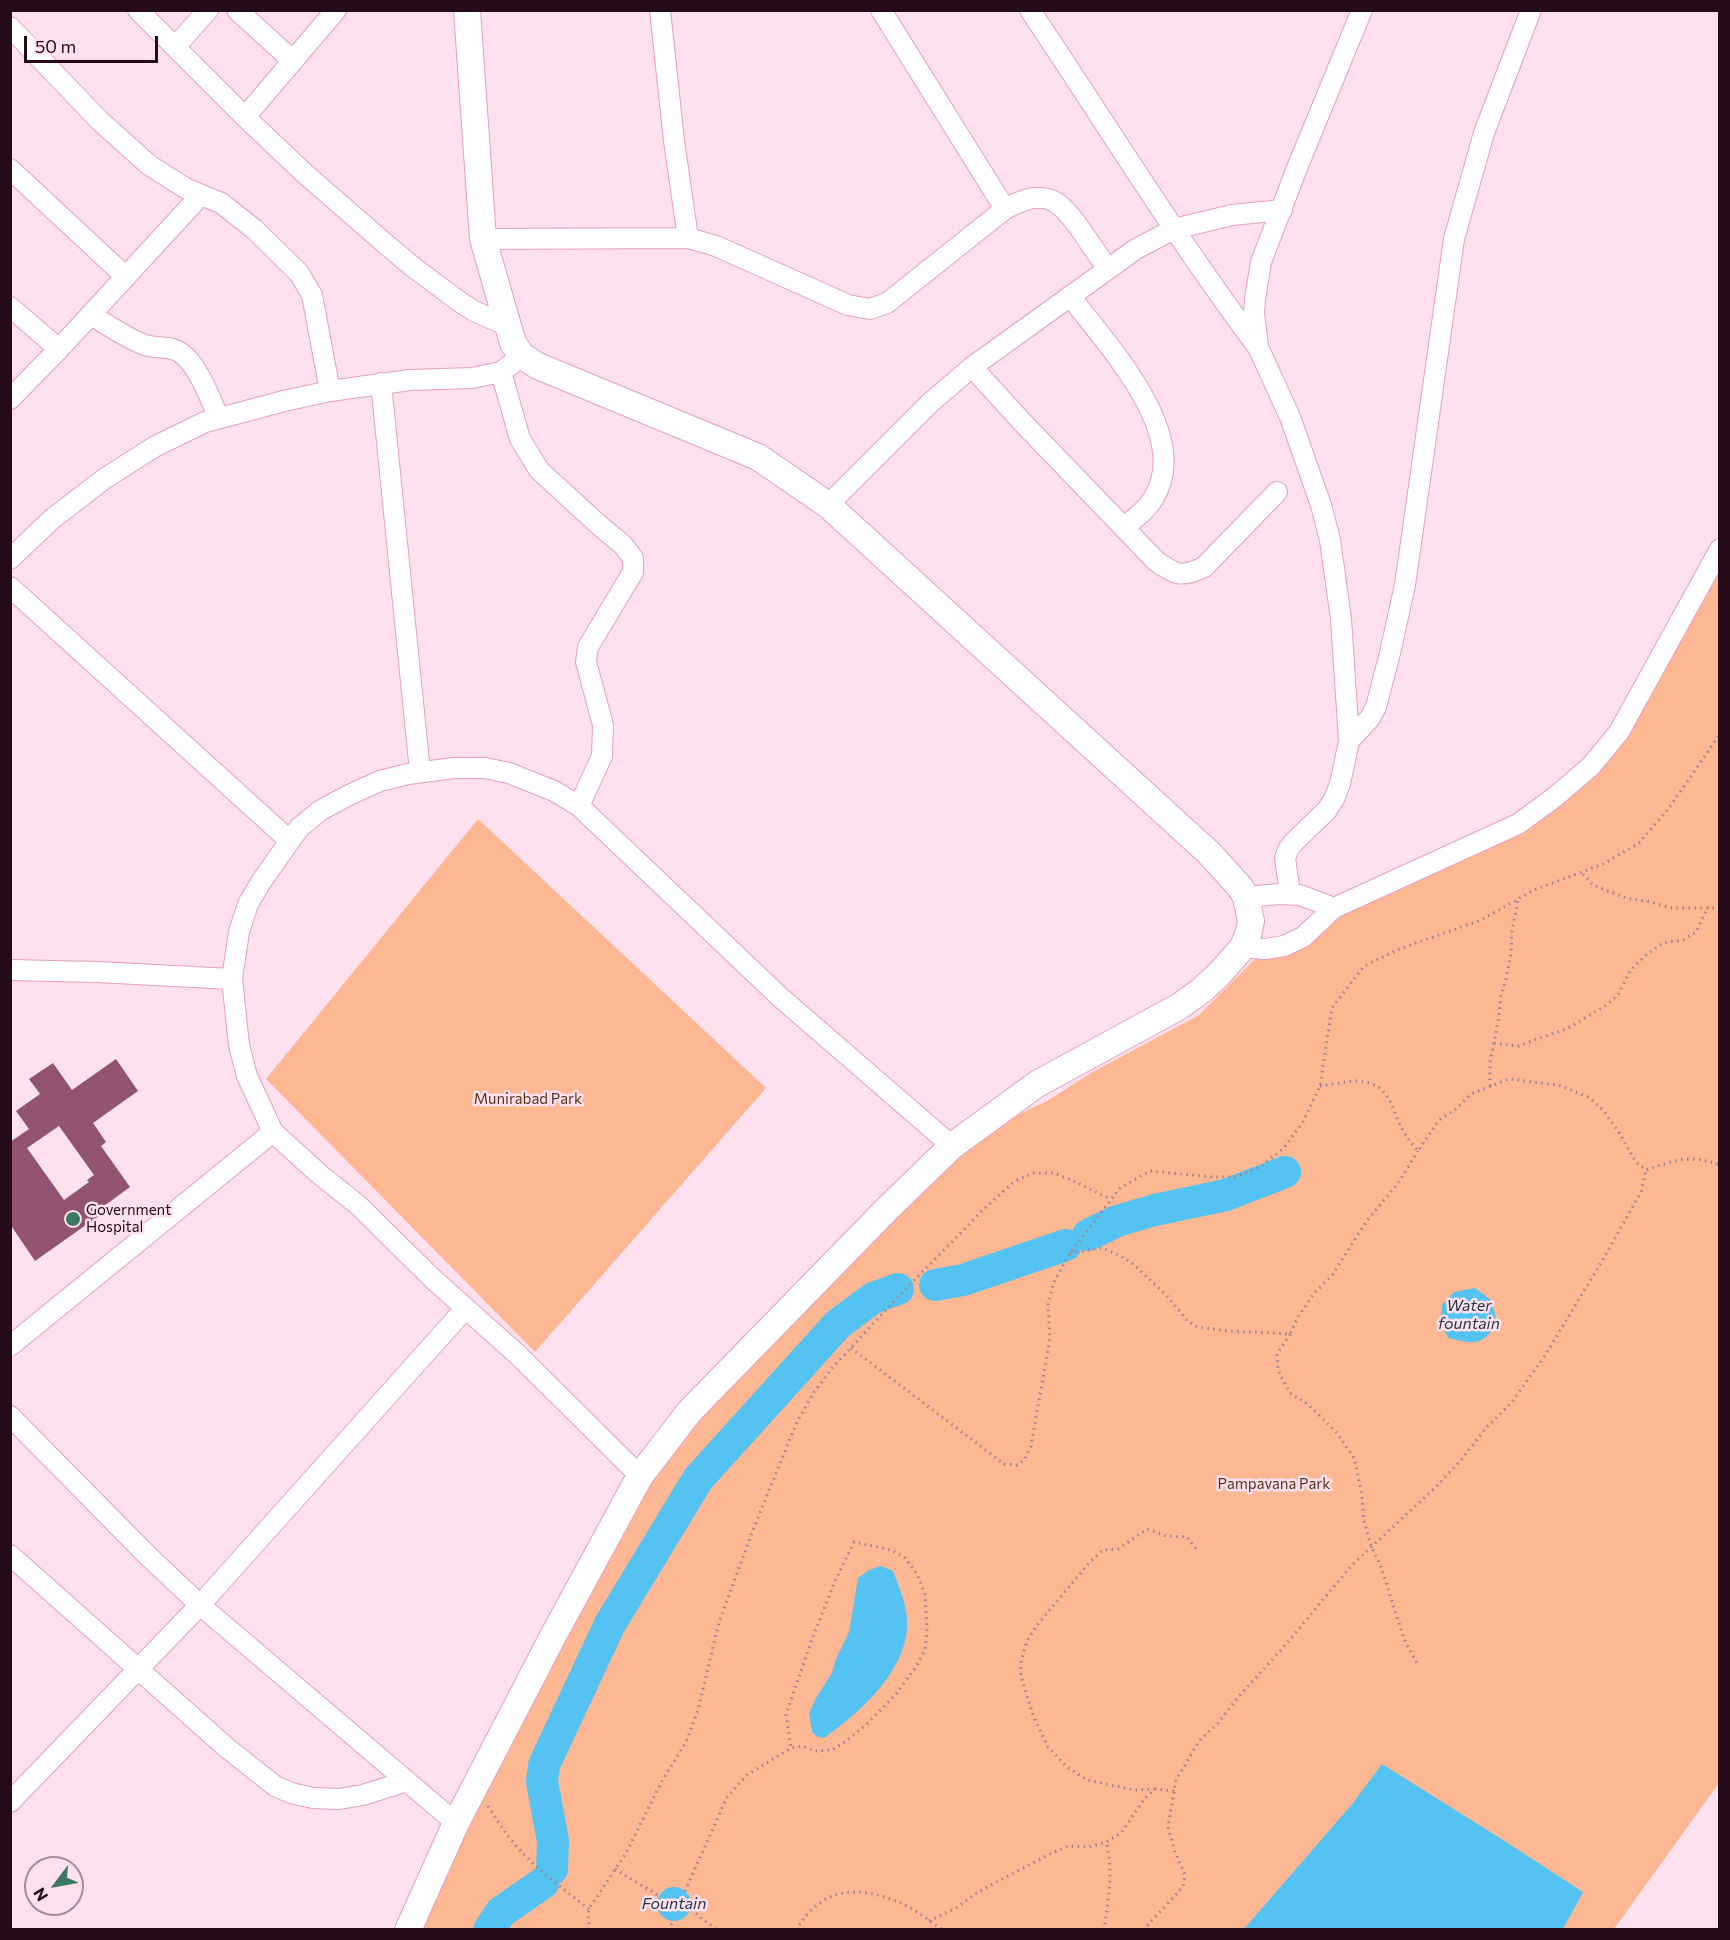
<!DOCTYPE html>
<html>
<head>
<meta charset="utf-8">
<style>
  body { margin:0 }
  #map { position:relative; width:1730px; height:1940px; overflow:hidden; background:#ffe0ee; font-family:Commissioner,sans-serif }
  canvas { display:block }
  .frame { position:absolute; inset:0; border:12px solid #250b19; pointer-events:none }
  .north { position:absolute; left:24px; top:1856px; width:60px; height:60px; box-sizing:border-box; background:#ffe0ee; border:2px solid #a88b99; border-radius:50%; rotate:238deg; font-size:16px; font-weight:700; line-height:24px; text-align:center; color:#250b19 }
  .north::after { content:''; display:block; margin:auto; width:21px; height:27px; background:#3c7863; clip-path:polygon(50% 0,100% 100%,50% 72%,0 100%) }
  .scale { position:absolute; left:24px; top:36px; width:134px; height:27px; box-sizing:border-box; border:3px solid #250b19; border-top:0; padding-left:8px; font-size:18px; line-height:21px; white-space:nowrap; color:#250b19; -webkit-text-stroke:4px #ffe0ee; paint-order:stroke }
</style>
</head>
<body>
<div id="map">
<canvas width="1730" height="1940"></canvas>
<div class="frame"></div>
<div class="north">N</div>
<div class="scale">50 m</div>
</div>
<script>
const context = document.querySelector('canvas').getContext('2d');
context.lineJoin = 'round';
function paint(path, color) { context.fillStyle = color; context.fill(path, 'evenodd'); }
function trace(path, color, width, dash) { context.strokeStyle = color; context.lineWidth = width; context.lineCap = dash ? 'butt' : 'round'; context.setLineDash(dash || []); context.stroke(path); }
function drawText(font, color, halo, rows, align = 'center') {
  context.font = font + ' Commissioner,sans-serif'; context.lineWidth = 5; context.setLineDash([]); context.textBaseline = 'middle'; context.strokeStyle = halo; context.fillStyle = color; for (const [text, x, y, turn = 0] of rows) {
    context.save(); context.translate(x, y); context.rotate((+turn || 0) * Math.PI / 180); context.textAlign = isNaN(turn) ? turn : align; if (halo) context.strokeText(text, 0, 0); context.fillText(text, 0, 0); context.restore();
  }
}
paint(new Path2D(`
  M1719,565V1783L1614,1929L408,1930L640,1476L952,1146L1047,1101L1091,1073L1199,1015L1265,949L1334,908L1478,843L1591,766Z
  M478,819L766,1088L535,1352L266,1079Z`), '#fdb793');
paint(new Path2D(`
  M1475,1288L1491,1300L1497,1322C1483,1347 1474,1344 1448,1338L1441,1323L1442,1305L1454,1292Z
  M881,1566L893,1571C899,1587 908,1607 907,1625C907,1670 859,1714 824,1738L816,1736L812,1732L809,1713L816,1698L832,1673L836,1659L849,1632L858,1578L869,1570Z
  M1382,1764L1503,1840L1583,1892L1563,1929H1244L1353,1803Z
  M657 1904a17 17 0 1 1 34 0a17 17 0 1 1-34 0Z`), '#55c3f1');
trace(new Path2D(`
  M1088,1235L1117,1221L1155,1210L1226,1195L1285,1172
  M935,1285L963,1280L1066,1245
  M552,1869L553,1841L542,1782L544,1765L610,1624L698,1479L838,1324L873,1298L898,1289
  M489,1930L501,1912L543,1883`), '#55c3f1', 32);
paint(new Path2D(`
  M116,1059L138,1091L93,1123L106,1142L101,1146L130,1187L100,1209L103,1213L35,1261L10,1224V1142L29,1129L16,1111L40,1094L29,1079L53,1063L72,1090ZM59,1126L94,1175L87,1180L89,1182L64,1200L27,1148Z`), '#935373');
const minor = new Path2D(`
  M138,10L245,117L303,172L381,240L413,267L460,302L474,311L508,326
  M237,10L293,61
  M660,10L674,141L688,238
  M881,10L1005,209
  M1030,10C1105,122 1176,238 1257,346
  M10,27L99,120L149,165L187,189L221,203L254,229L299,273L312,295L330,391
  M175,47L208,10
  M245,117L336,10
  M10,169L126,277
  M483,239L688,238L716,246L848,305L870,309L887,303L1005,209C1045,187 1059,198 1083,233C1091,245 1099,256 1107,268
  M1070,296C1106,344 1194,435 1153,499C1146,511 1134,519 1124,527
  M10,307L59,349
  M91,315C108,325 126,338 145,345C157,349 170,345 181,353C199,366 210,399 219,418
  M972,367L1024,424L1156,561C1176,575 1181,578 1204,567L1277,492
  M501,372L520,439L539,470L600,526L623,545L633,558V572L588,647L586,662L603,725L602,756L579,806
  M381,383L420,772
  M10,399L59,349L201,195
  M828,505L930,403L972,367L1136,249L1174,229L1232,215L1282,210
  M10,559L52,519L104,479L154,447L205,422L284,401L330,391L410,380L472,378L501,372L522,356
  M10,587L290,841
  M1349,741L1370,718L1376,707L1390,653L1405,585L1454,239L1484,133L1531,10
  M1290,894L1285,858L1289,848L1296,840L1327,810L1334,799L1340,784L1349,741L1341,619L1330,540L1321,505L1290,417L1258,347L1254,313L1255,299L1261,262L1297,168L1362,10
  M1246,897L1279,894L1300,895L1334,908
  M1243,947L1265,949L1284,946L1303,937L1334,908L1518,824L1555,797L1591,766L1619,732L1720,549
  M10,970L97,972L232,979
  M10,1346L273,1132
  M10,1416L147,1555L200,1605L456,1823
  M640,1476L518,1355L433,1279L358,1205L318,1173L273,1132L247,1076L239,1045L232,979L239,932L248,904L261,882L299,828L321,810L349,795L380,781L408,774L454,768H485L509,773L554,791L579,806L780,997L952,1146
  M10,1555L227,1748L275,1786L291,1793L313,1798L339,1799L363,1795L407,1781
  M10,1802L200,1605L465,1309`);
const major = new Path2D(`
  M408,1930L456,1823L552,1638L640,1476L689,1412L887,1209L952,1146L1037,1084L1180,1006L1202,990L1220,973L1243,947L1249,932L1251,921L1246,897L1240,887L1209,853L828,505L758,457L538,366L522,356L513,343L483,239L467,10`);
trace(minor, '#e69fc2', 22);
trace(major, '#e69fc2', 28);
trace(new Path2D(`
  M1583,874L1593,885L1626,898L1650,902L1672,908H1720
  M1494,1043L1518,1046L1568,1028L1605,1006L1618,995L1630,971L1646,955L1663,943L1683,940L1696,932L1708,907
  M1320,1086C1332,1085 1345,1081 1357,1081C1393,1083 1390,1110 1404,1132C1408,1139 1413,1145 1418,1151L1439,1120L1456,1109L1471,1094L1509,1079L1558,1085L1588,1097L1603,1110L1618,1131L1636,1162L1646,1170C1675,1160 1689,1154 1720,1165
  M1490,1086V1062L1498,1023L1501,995L1506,979L1511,954L1512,932L1518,899
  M1070,1253L1102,1248L1121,1256L1133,1264L1167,1296L1186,1319L1197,1327L1230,1331L1290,1334L1298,1317L1315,1292L1331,1277L1366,1222L1399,1182L1418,1151
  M1290,1334L1277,1354L1278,1370L1290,1393L1306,1403L1320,1416L1336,1432L1354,1458L1361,1489L1364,1521L1371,1546L1381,1567L1404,1639L1417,1663
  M851,1348L1004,1464L1017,1465L1025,1459L1031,1446L1050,1338L1048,1305L1054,1282L1070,1253L1120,1188L1150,1171L1212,1177H1236L1260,1167L1283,1149L1303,1122L1320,1086L1332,1008L1364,966L1402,948L1481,920L1534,890L1603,864L1639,843L1669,808L1720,734
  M1155,1789L1135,1790L1087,1780L1067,1767L1048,1747L1033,1715L1021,1676V1661L1027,1641L1038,1624L1089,1563L1103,1550L1118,1549L1147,1529L1166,1536L1187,1537L1198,1551
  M488,1806C496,1818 503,1830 512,1841C534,1868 562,1888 589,1909
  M615,1869L659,1896
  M685,1891L727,1797L747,1775L791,1748L802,1746L815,1751L832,1750L842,1744L868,1723L896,1694L916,1667L925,1650L927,1631L925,1594L917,1574L905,1558L891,1550L854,1542L836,1579L812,1639L786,1715L791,1748
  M691,1910L717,1930
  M929,1921L956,1908L978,1892L1050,1854L1068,1846L1089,1847L1106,1842L1121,1833L1145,1798L1155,1789L1174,1791
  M590,1930L588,1915L589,1909L626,1853L662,1781L686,1742L698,1710L719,1622L753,1530L797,1422L814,1392L833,1367L898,1297L984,1209L1015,1181L1034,1173H1054L1076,1182L1110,1199
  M668,1930L673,1921
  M796,1930C804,1917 816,1903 830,1897C852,1887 882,1894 903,1904C917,1911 930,1921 943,1930
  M1104,1930C1108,1901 1114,1871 1106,1842
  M1143,1930L1183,1887L1185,1875L1175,1852L1168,1827L1176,1780L1200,1740L1218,1723L1238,1697L1282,1649L1352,1565L1435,1488L1461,1460L1486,1428L1511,1403L1544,1357L1601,1263L1641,1192L1646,1170`), '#a08391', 3, [1.5, 4.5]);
trace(minor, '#fff', 20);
trace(major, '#fff', 26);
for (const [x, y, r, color] of [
  [73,1219,8,"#3c7863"]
]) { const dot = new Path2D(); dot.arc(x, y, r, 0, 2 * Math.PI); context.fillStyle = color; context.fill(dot); trace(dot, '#ffe0ee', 2); }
drawText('15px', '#5c3119', '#ffe0ee', [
  ["Munirabad Park",528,1099],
  ["Pampavana Park",1274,1484]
]);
drawText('15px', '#250b19', '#ffe0ee', [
  ["Government",86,1210],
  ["Hospital",86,1227]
], 'left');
drawText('italic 16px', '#1e3641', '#ffe0ee', [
  ["Water",1469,1306],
  ["fountain",1469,1324],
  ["Fountain",674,1904]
]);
</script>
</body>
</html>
